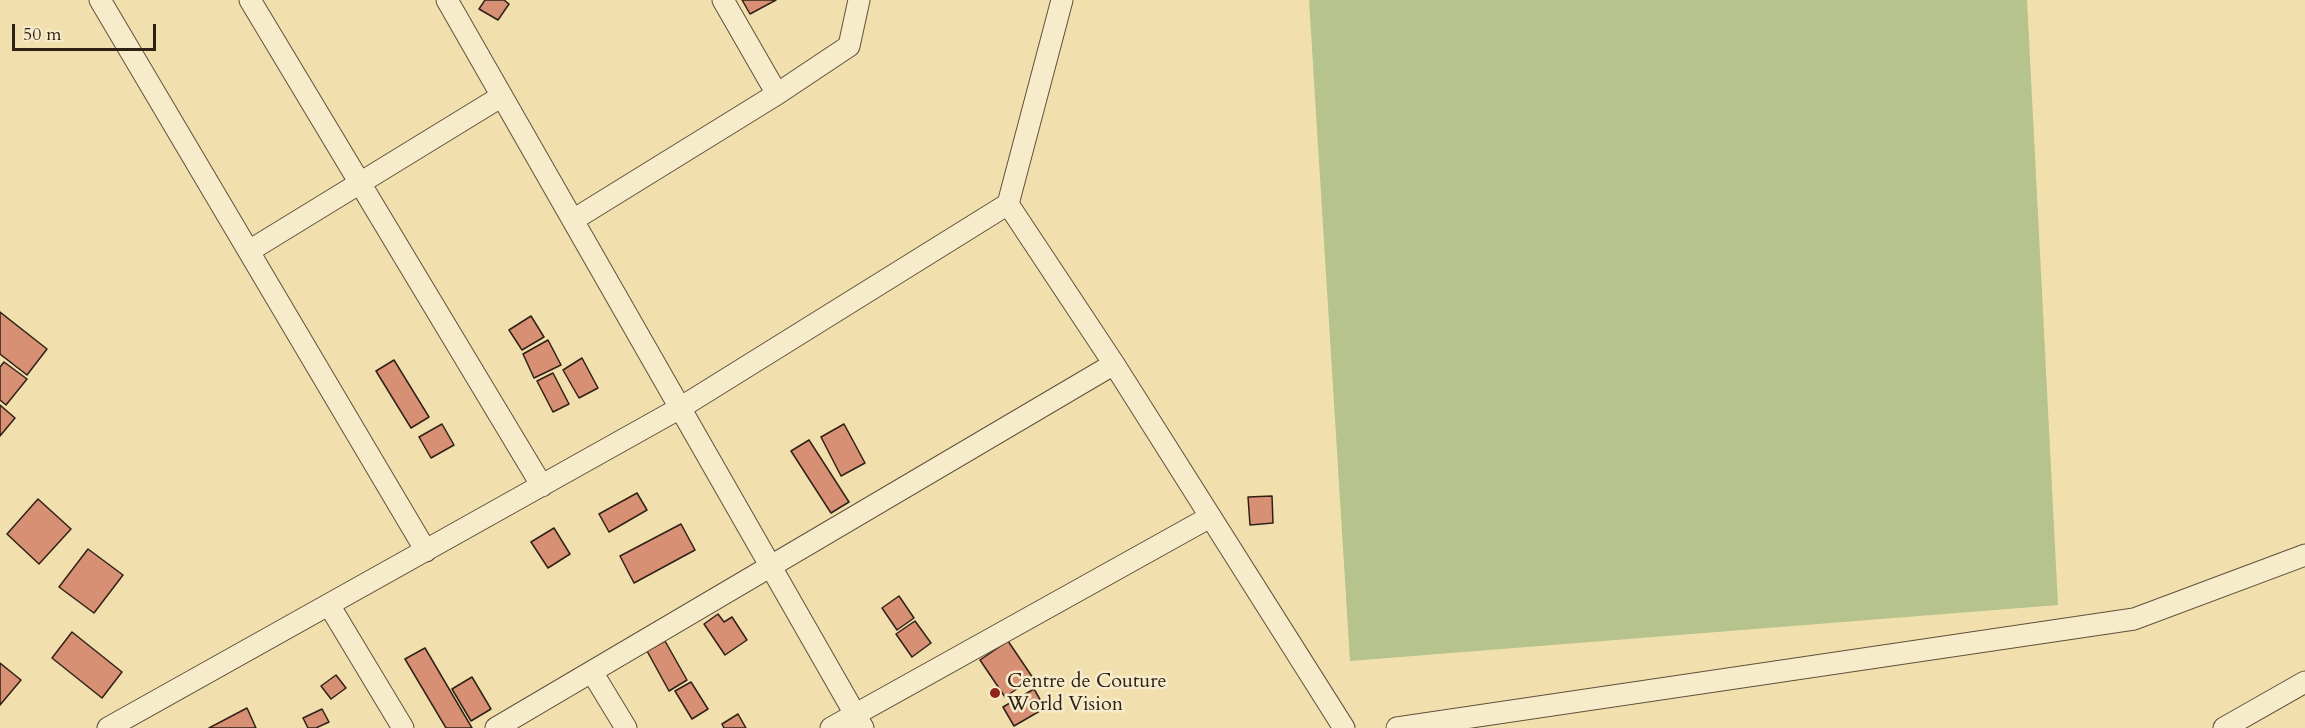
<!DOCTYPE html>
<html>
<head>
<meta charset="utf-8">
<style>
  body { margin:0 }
  #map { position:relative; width:2305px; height:728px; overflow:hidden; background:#f1e0ad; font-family:Cardo,serif }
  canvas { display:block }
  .scale { position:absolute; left:12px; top:24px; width:144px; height:27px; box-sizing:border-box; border:3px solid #302116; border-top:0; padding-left:8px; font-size:18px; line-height:21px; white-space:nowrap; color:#302116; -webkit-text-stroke:4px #f6ebca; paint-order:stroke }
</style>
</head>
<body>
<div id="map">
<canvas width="2305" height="728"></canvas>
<div class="scale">50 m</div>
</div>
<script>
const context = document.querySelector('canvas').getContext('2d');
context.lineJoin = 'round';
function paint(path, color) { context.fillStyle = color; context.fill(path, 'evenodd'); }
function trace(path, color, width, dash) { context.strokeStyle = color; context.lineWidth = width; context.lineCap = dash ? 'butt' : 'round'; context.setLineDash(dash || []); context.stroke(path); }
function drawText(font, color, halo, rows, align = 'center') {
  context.font = font + ' Cardo,serif'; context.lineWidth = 5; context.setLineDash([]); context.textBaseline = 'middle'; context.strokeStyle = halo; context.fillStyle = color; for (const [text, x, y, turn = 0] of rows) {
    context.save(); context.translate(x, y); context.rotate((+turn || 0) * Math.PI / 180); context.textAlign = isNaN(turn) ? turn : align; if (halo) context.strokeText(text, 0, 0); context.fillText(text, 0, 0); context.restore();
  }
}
paint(new Path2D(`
  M1309,0H2027L2058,605L1350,661Z`), '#b6c38d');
const building = new Path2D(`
  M485,0H504L509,4L498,20L479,9Z
  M742,0H776L750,14Z
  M0,312L47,349L27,375L0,354Z
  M531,316L544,337L522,350L509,330Z
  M548,340L561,365L534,378L523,354Z
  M582,358L598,388L579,398L563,370Z
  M394,360L429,417L411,428L376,371Z
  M4,362L27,379L6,405L0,400V367Z
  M553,373L569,404L553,412L537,381Z
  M0,405L15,418L0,436Z
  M442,424L454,445L431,458L419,437Z
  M844,424L865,463L841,476L821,437Z
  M809,440L849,502L831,513L791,451Z
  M637,493L647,510L609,532L599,514Z
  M1272,496L1273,523L1250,525L1248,497Z
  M38,499L71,529L39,564L7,534Z
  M681,524L695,550L634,583L620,556Z
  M554,528L570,554L548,568L531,542Z
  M88,549L123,575L94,613L59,587Z
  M899,596L914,618L897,630L882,608Z
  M718,614L724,622L732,617L747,640L725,655L704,624Z
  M915,621L931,643L912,657L896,634Z
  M72,632L122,672L102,698L52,658Z
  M665,641L687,680L669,691L647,651Z
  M1008,641L1033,678L1005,697L980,660Z
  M425,648L472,728H446L405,659Z
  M0,663L21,680L0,705Z
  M336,675L346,688L331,699L321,686Z
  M472,677L491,709L471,721L452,689Z
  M691,682L708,709L692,719L675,691Z
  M1034,689L1045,708L1014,726L1003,707Z
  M247,708L256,728H209Z
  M322,709L329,722L316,728H308L303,718Z
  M738,714L746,728H724L722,724Z`);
paint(building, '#d89075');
trace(building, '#302116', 1.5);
const minor = new Path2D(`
  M100,0L426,551
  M250,0L542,486
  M447,0L863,728
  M723,0L777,94
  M1008,204L1114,364L1344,728
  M573,220L777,94L849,46L859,0
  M249,251L502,96
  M329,605L403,728
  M592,672L626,728
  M108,728L680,408L1008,204L1062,0
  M496,728L1114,364
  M831,728L1210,517
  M1397,728L2134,619L2305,555
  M2224,728L2305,682`);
trace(minor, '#60513c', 23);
trace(minor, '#f6ebca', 21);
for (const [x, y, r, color] of [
  [995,693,6,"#8f2418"]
]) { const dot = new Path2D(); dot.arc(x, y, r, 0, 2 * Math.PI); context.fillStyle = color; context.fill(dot); trace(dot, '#f6ebca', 2); }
drawText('20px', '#302116', '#f6ebca', [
  ["Centre de Couture",1007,682],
  ["World Vision",1007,705]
], 'left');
</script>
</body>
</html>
